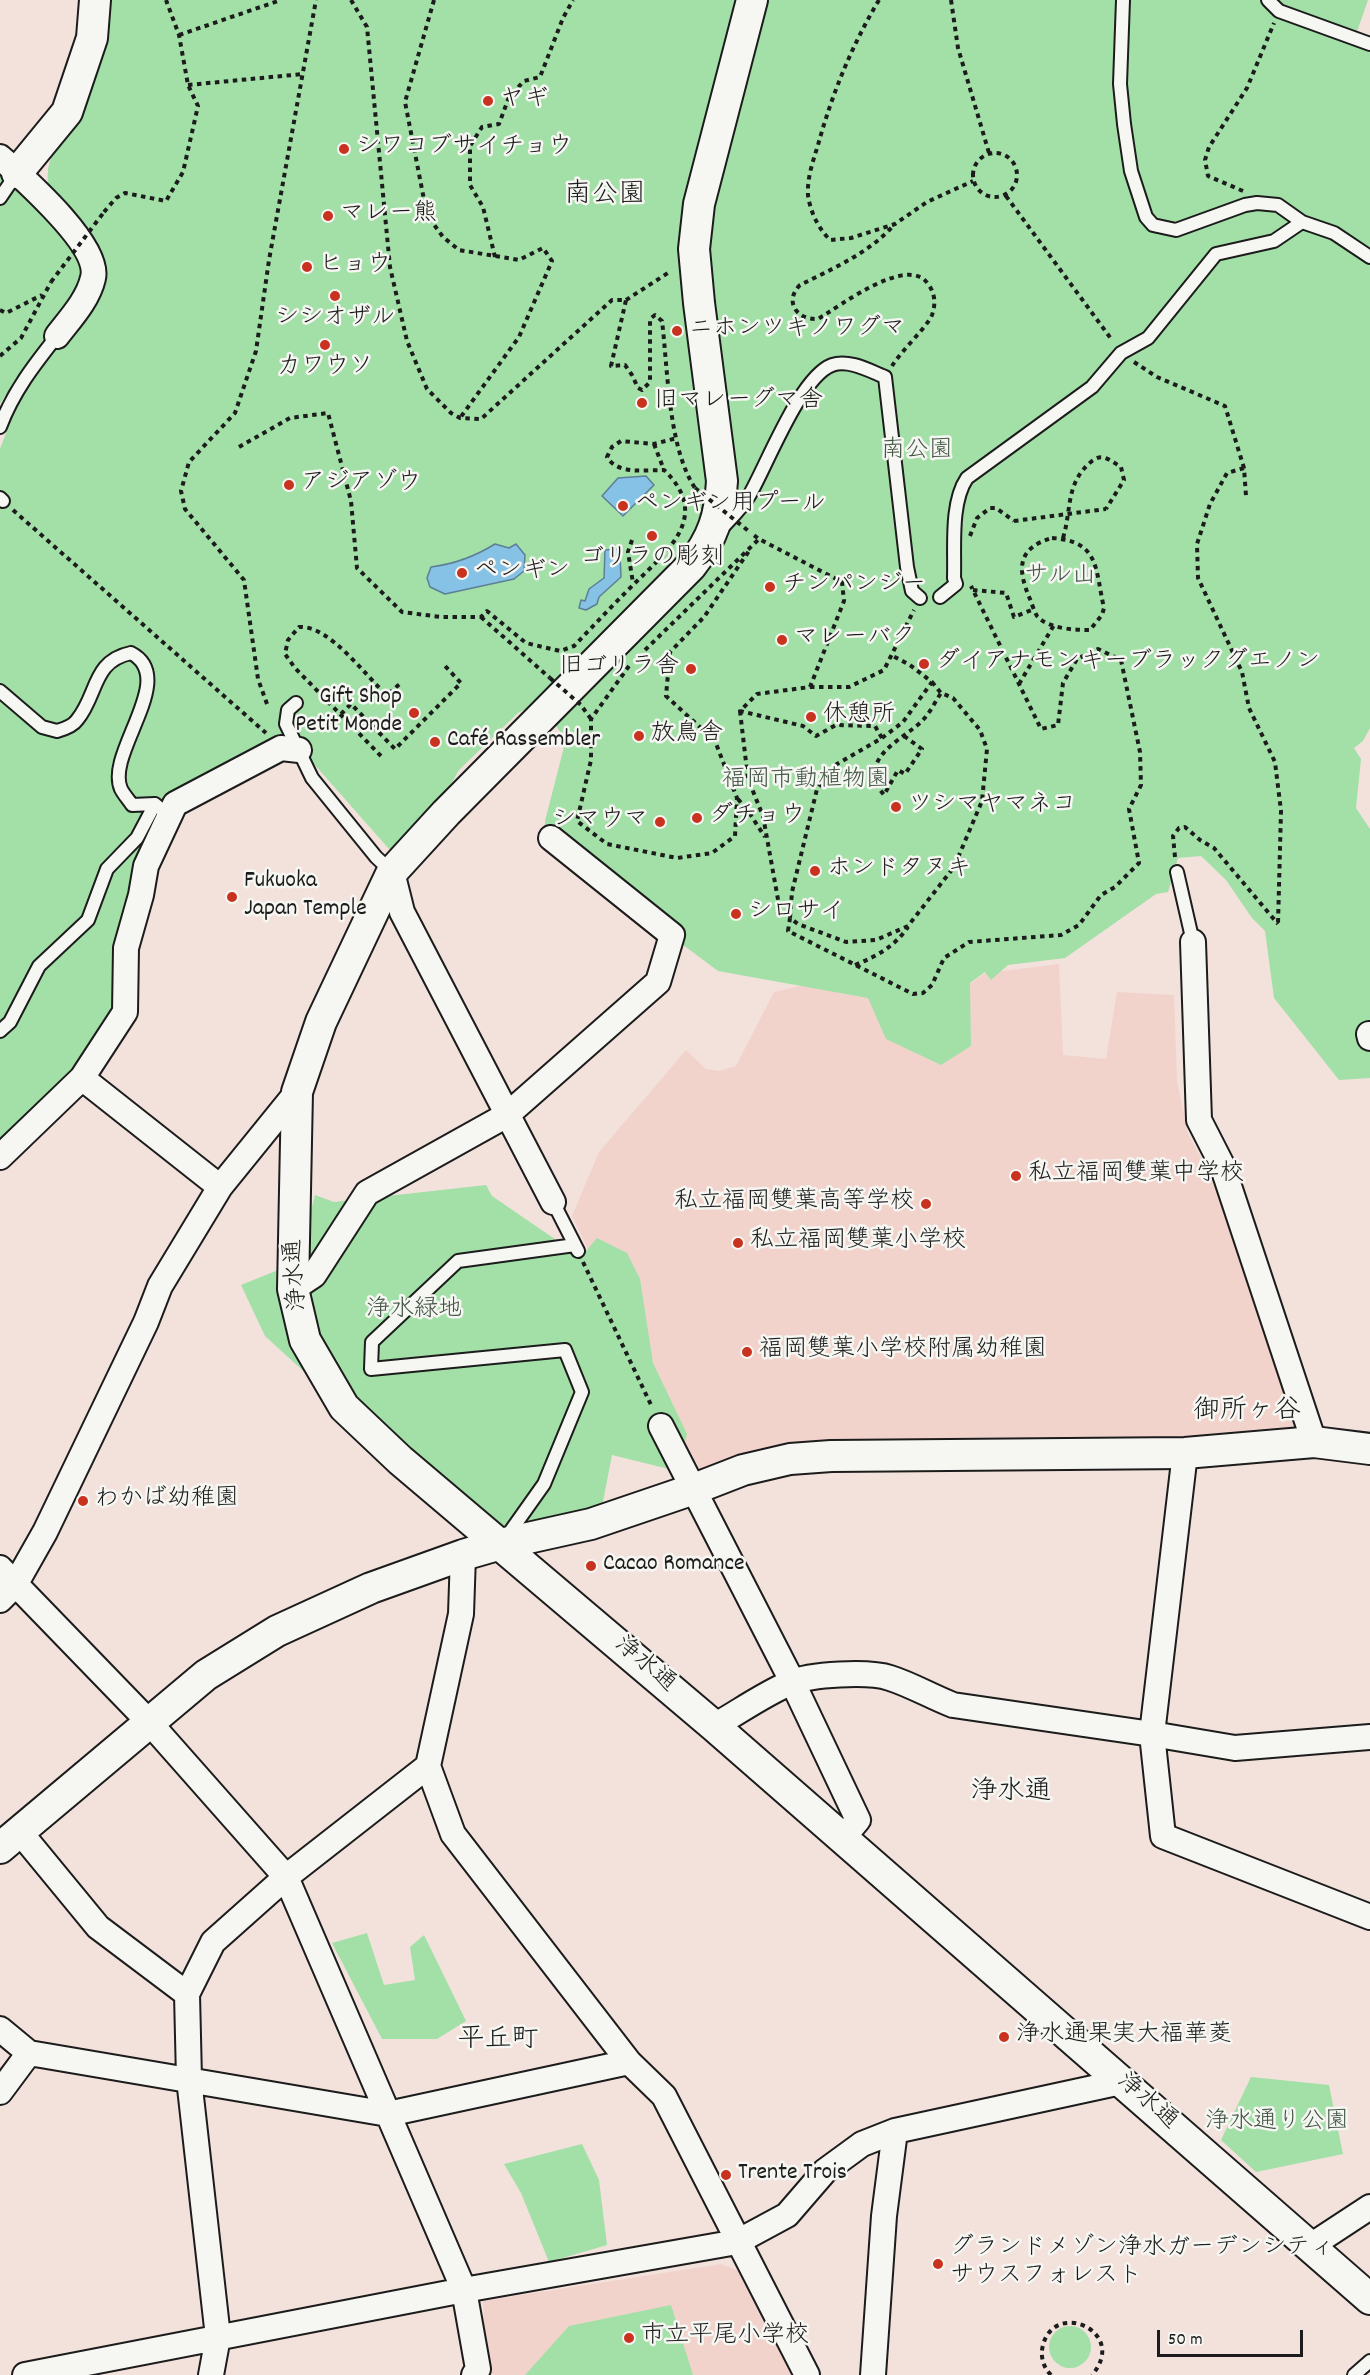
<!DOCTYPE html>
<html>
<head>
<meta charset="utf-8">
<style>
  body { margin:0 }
  #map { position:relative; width:1370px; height:2375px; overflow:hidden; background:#f3e1dc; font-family:Dekko,sans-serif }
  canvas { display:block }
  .scale { position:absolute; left:1157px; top:2330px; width:146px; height:27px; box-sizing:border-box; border:3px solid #1c1c1c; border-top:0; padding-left:8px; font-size:18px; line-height:21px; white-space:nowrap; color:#1c1c1c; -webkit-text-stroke:4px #f6f6f2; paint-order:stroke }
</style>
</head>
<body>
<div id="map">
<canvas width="1370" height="2375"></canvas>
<div class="scale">50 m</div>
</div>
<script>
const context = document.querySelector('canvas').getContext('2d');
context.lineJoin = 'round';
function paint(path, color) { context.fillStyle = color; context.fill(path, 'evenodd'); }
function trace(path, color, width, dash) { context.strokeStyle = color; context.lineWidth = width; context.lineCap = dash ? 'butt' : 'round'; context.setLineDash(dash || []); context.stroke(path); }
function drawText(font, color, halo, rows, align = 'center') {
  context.font = font + ' Dekko,"Klee One",sans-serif'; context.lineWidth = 5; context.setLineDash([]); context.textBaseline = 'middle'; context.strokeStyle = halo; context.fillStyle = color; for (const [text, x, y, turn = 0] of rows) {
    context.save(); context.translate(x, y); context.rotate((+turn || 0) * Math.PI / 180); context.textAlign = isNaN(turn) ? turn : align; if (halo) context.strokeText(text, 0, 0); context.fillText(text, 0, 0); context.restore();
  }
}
paint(new Path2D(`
  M1059,964L1063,1055L1106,1059L1117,992L1174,995L1177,1081L1188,1134L1201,1158L1208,1165L1298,1421L1292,1427L1171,1440L829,1442L777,1446L695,1472L572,1216L599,1152L686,1050L706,1069L719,1071L736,1066L774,992L817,982L874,991L891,1039L938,1064L970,1046L969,985L985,973Z
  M721,2264L739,2271L792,2375H486L483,2301Z`), '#f1d3cc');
paint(new Path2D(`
  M106,0H1368L1353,43L1370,51V728L1363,741L1354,748L1361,759L1356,808L1370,829V1078L1339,1080L1274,998L1265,931L1252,918L1226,880L1201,856L1178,858L1168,892L1156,894L1065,958L1008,965L991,980L985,972L970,983L971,1046L941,1065L886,1039L868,998L718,971L651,921L545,830V821L565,743C562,728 545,715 535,704L518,713L459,770L439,805L400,848L389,849L284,730L279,738L172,799L122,992L87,1055L0,1144V449L15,409L27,385L61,341L100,276L49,192C43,148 63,150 75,117C88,79 96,38 106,0Z
  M0,166L74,242L86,280L50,330L0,404Z
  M486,1185L492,1196L581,1257L597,1238L627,1253L640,1279L653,1363L687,1434L677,1471L612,1455L600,1517L513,1533L442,1477L405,1464L265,1336L241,1285L298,1262L315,1195L334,1202Z
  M367,1933L384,1985L415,1980L410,1947L424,1935L466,2021L437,2039H382L332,1943Z
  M1251,2077L1329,2085L1343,2154L1256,2172L1221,2140Z
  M582,2144L599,2180L607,2245L549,2262L521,2193L504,2164Z
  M671,2305L693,2375H525L569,2326Z
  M1049 2347a21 21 0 1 1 42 0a21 21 0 1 1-42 0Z`), '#a2e0a8');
const water = new Path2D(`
  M646,476L654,485L623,516L602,496L618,478Z
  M495,544L509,548L516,544L525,555L524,571L514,579L445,594L430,587L427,578L431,567C455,564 474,557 495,544Z
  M617,549L620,556L621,577L599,597L597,604L586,610L579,608L581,600L585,601L589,589L604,578L605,550Z`);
paint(water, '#86c1e6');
trace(water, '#5c7f95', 1.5);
const service = new Path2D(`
  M1123,0L1120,84L1124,124L1131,171L1146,217L1153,225L1176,230L1245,205L1257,203L1278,205L1302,222L1334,233L1370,257
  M1268,0L1279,11L1370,44
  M0,198L17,173
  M0,427C13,392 34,365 57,336
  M0,498L3,501
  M722,528C731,518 742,508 749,496C767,465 800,377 832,365C849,359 870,371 885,377L907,567L912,591L920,598
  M940,597L956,584L954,578C955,548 950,503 967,478L1092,387L1121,353L1148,338L1216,254L1274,241L1302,222
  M0,691L42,727L57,731C64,729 73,726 77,720C98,695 92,661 131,653C179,678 105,753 121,789C124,795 129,800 132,805L155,804L170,817
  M296,703L288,710L286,724L312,778L376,857L392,872
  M1177,872L1193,942
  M0,1031L10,1022L39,966L88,920L107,869L137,838L155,804
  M553,1202L578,1251
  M505,1539L544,1484L582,1392L565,1350L371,1369L372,1342L458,1261L575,1245
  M1354,2375L1370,2361`);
const minor = new Path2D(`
  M0,157C23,178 101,246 93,278C88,300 70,319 57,336
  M392,872L402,912L553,1202
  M1193,942L1199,1120L1222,1165L1314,1442
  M1369,1034L1370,1038
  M82,1078L125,1012L126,948L141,895L146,866L175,804L281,748L299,750
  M0,1157L82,1078L220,1187
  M293,1289L314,1275L367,1193L507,1115L658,982L672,935L551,838
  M661,1426L792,1681L858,1820L842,1839
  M1185,1453L1152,1734L1163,1836L1370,1917
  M463,1555L461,1614L428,1766L453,1834L629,2062
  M0,1568L149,1722L286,1877L464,2290L478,2369L474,2375
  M0,1600L15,1585L45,1532L146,1322L160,1286L220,1187L297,1092
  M714,1726C739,1712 764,1694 790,1683C810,1674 869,1671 890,1678C912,1685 932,1697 953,1705L1152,1734L1235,1748L1370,1737
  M19,1831L98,1927L187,1994
  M0,2029L29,2053
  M0,2092L29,2053L388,2114L629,2062L664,2096L807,2375
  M1309,2247L1370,2207
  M25,2375L464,2290L737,2242L787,2215L825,2171L862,2144L895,2131L1121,2082
  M211,2375L218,2337L189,2079L187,1994L213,1942L286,1877L428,1766
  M873,2375L884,2216L895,2131`);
const tertiary = new Path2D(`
  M752,0L699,204L694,249L699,303L722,481C720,516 713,538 691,566L446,813L392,872L321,1022L297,1092L293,1289L305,1340L344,1407L400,1460L714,1726L1370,2299
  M17,173L67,112L92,38L95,0
  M0,1848L206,1675L277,1631L371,1588L463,1555L501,1544L591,1524L694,1489L743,1470L790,1459L831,1456L1185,1453L1314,1442L1370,1449`);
trace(service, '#1c1c1c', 16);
trace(minor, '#1c1c1c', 28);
trace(tertiary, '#1c1c1c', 34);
trace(new Path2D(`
  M351,0L367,27L390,267L407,341L427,389L451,413L460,418L481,419L612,300H626L611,366L625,365L632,375L638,388L642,390L650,382V319L655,315L662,321C668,370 668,447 695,488
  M434,0L405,102L427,215L443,237L459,250L519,260L543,248L552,261L519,337L460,418
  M879,0C852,45 832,94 818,145C813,161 807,178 808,195C810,211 818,228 830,240L851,238L895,224L927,202L973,181
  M951,0L958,48L989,153
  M179,35L281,0
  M188,85L303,74
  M973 175a22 22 0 1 1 44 0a22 22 0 1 1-44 0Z
  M1243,191L1208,176L1205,160L1209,147L1247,88L1274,23
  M1006,196L1112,340
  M104,212L116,198L125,193L166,201L183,172L198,106L188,85L179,35L166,0
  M495,257L483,207L470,185V146L482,127L499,124L509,97L524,81L540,77L563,18L573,0
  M626,300L671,271
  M0,310L6,313L42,295
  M0,356L21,338L51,282
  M1134,362L1157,377L1225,406L1244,468L1246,496
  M892,366C901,351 927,327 932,315C936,304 935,293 928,284C908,254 840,306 818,319C796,320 784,301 800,285C832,269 869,253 893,226
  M654,444L664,470
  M239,447L290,418L328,413L351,501L357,568L402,612L441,617H481L487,611L526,643L560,651L574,646C593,626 612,606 632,586C666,552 713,517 664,470C645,470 618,475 607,457L612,447L621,441L654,444L677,438
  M1244,468L1227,473L1210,504L1197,544L1198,578L1242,672L1249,708L1275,762L1281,811L1278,924
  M13,510L266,733
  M970,536L977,518L990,508H996L1014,521
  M1052,538C1100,541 1095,569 1104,608L1102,615L1090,630C1075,630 1048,629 1037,616C1034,611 1032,604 1030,599C1017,569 1017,548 1052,538Z
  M1063,538C1072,509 1065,483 1092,461C1096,458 1100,456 1105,458C1111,460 1116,464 1121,467L1124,480L1106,509
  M632,540L628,552L633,583
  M973,590L1006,593L1014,617L1034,609
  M481,617L550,678
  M645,650L759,539
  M629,666L591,719V760L577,821L607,844L677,858L712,853L735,836L737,798L715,741L666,696L670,652L704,617L751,548
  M932,682L941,693L953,698L980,730L987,749L982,801L954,867L908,926L876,940L846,942L798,924L790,918L788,931L913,994L923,993L932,985L944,958L969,942L1061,935L1079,925L1101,895L1115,887L1139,863L1129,809L1141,785L1140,752L1121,660L1098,649L1077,659L1063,683L1058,725L1041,729L971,586
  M1019,684L1054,625
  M810,687H849L884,670L914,610
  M267,704L258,679L244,580L185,509L181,491L189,462L235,413L256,351L269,260L316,0
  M583,708L591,719
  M740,711L748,779L763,816L779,905L790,918L792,892L817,789L837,764L882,738L875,726L836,725L816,736L803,726L740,711L757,694L810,687L844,601L842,582L759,539L751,533
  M341,714L351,704L395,749L461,683L445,666
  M904,736L922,749L905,774L898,770L884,795L873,781C874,776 875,768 877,763C885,745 909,734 922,721C930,713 935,702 941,693
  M882,738L903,722L932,682L910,665L891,655
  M381,756L295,668L285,654L288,640L299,627C330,625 365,676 387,695L402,682
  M738,799L750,814L765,837
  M1175,857L1173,836L1179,828L1185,827L1200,840L1214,848L1278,924
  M855,965C877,956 894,947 908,927
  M583,1262L652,1407
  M1051,2375C1043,2367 1040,2356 1043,2345C1055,2299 1129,2332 1092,2375`), '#1c1c1c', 4, [4.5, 4.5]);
trace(service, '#f6f6f2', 12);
trace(minor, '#f6f6f2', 24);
trace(tertiary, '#f6f6f2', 30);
trace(new Path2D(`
  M51,282L104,212
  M695,488L751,533
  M1014,521L1106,509
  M550,678L581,705`), '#1c1c1c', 4, [4.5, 4.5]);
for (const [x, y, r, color] of [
  [488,101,6,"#c8321e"],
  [344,149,6,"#c8321e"],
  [328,216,6,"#c8321e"],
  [307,267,6,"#c8321e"],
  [335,296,6,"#c8321e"],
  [677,331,6,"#c8321e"],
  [325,345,6,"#c8321e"],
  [642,403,6,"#c8321e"],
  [289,485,6,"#c8321e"],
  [623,506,6,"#c8321e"],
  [652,536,6,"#c8321e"],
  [462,573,6,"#c8321e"],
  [770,587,6,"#c8321e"],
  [782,640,6,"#c8321e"],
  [924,664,6,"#c8321e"],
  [691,669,6,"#c8321e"],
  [414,713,6,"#c8321e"],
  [811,717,6,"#c8321e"],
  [639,736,6,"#c8321e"],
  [435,742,6,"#c8321e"],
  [896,807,6,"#c8321e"],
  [697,818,6,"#c8321e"],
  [660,822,6,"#c8321e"],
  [815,871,6,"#c8321e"],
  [232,897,6,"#c8321e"],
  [736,914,6,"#c8321e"],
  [1016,1176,6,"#c8321e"],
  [926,1204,6,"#c8321e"],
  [738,1243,6,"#c8321e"],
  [747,1352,6,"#c8321e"],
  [83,1501,6,"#c8321e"],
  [591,1566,6,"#c8321e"],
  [1004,2037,6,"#c8321e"],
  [726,2175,6,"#c8321e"],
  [938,2264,6,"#c8321e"],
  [629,2338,6,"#c8321e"]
]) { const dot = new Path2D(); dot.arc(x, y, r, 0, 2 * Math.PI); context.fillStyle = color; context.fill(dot); trace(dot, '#f6f6f2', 2); }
drawText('24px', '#1c1c1c', '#f6f6f2', [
  ["ヤギ",500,101],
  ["シワコブサイチョウ",356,149],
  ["マレー熊",340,216],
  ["ヒョウ",319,267],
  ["シシオザル",335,320,"center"],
  ["ニホンツキノワグマ",689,331],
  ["カワウソ",325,369,"center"],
  ["旧マレーグマ舎",654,403],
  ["アジアゾウ",301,485],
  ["ペンギン用プール",635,506],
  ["ゴリラの彫刻",652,560,"center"],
  ["ペンギン",474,573],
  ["チンパンジー",782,587],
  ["マレーバク",794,640],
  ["ダイアナモンキーブラックグエノン",936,664],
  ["旧ゴリラ舎",679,669,"right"],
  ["Gift Shop",402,699,"right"],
  ["Petit Monde",402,727,"right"],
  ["休憩所",823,717],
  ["放鳥舎",651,736],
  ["Café Rassembler",447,742],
  ["ツシマヤマネコ",908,807],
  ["ダチョウ",709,818],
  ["シマウマ",648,822,"right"],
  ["ホンドタヌキ",827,871],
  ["Fukuoka",244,883],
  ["Japan Temple",244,911],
  ["シロサイ",748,914],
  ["私立福岡雙葉中学校",1028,1176],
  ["私立福岡雙葉高等学校",914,1204,"right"],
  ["私立福岡雙葉小学校",750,1243],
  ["福岡雙葉小学校附属幼稚園",759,1352],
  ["わかば幼稚園",95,1501],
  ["Cacao Romance",603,1566],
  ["浄水通果実大福華菱",1016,2037],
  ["Trente Trois",738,2175],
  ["グランドメゾン浄水ガーデンシティ",950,2250],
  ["サウスフォレスト",950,2278],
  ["市立平尾小学校",641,2338]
], 'left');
drawText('24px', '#445746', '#f6f6f2', [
  ["南公園",917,453],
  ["サル山",1060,578],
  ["福岡市動植物園",806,782],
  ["浄水緑地",414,1312],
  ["浄水通り公園",1277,2124]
]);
drawText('24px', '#1c1c1c', '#f6f6f2', [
  ["浄水通",298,1275,-94],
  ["浄水通",644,1666,40],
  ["浄水通",1146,2103,41]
]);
drawText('27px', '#1c1c1c', '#f6f6f2', [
  ["南公園",605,197],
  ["御所ヶ谷",1247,1413],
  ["浄水通",1011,1794],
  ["平丘町",498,2042]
]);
</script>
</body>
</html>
